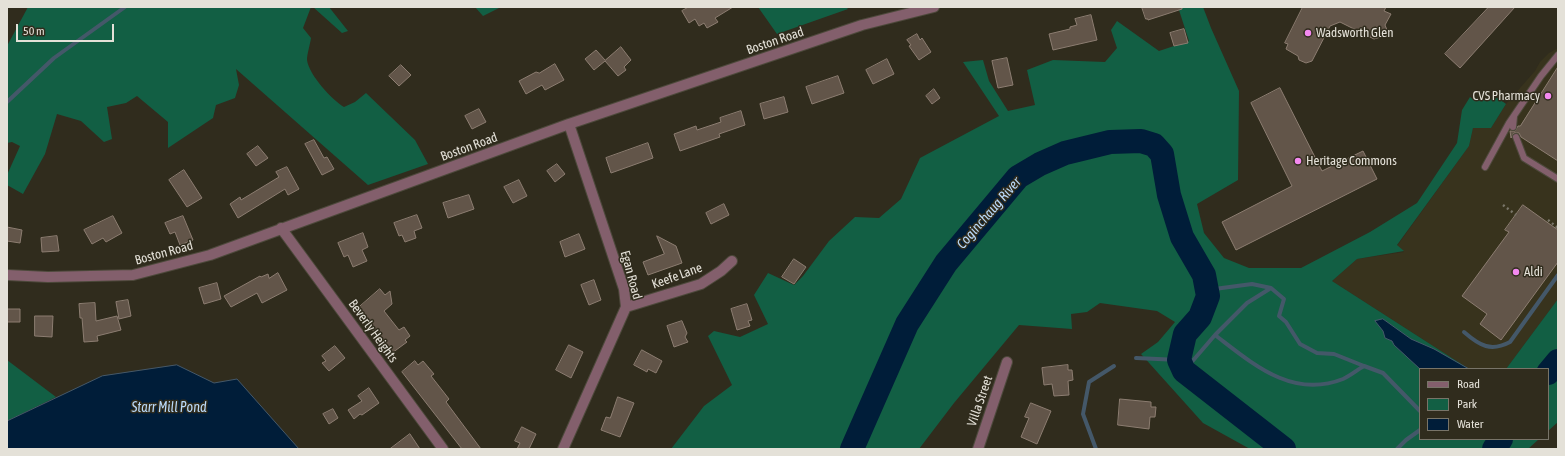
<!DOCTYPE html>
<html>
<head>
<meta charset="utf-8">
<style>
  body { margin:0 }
  #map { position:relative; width:1565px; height:456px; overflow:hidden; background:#302c1d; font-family:"Asap Condensed",sans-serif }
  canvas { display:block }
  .frame { position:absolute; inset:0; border:8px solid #e4e1d8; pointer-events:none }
  .legend { position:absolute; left:1419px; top:368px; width:130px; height:72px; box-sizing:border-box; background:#302c1d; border:1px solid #787468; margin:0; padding:5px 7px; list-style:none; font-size:12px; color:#e4e1d8 }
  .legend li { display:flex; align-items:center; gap:8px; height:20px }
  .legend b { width:20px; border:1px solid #787468 }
  .scale { position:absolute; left:16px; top:24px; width:98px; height:18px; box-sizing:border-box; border:2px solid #e4e1d8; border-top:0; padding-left:5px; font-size:12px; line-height:14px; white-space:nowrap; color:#e4e1d8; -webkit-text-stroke:3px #302c1d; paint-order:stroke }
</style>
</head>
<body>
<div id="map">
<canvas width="1565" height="456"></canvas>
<div class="frame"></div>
<ul class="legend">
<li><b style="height:5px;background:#835f6c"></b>Road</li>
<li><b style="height:11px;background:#125f44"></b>Park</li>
<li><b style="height:11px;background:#001d39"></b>Water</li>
</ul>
<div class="scale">50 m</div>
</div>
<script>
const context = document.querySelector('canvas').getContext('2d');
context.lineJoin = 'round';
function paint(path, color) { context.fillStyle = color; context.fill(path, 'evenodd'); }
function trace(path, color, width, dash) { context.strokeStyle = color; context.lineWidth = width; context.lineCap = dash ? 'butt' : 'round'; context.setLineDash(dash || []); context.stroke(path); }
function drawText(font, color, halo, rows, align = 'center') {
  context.font = font + ' "Asap Condensed",sans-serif'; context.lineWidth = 3; context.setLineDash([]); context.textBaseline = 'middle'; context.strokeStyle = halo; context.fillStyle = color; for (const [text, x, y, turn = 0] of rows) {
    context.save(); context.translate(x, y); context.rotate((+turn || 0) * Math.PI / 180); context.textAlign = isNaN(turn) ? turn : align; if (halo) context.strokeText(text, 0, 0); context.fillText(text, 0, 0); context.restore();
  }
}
paint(new Path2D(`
  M1558,48V299L1506,369H1469L1332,281L1357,259L1404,252L1397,246L1469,146L1473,128H1491L1506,104L1535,71L1540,62L1549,53Z`), '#38331d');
paint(new Path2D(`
  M28,7H311L303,28L311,38C310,45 307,54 307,60C309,75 332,100 344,107L355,102L366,93L415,140L428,164L368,185L236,69L239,85L235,98L216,105L213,118L168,148V122L137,96L126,103L107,107L112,139L104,142L81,121L57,114L45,154L23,194L7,185V175L20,146L12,142L7,143V46Z
  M313,7H329L348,31L342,33Z
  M475,7H501L483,16Z
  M758,7H846L848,9L777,34Z
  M1178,7H1203L1211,28L1239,91L1238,180L1197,204L1204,233L1224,258L1249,268H1301L1370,232L1417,203L1457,143L1462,110L1470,97L1475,101L1498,98L1506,104L1491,128H1473L1469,146L1397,245L1404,251L1357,259L1332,281L1469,369H1420V439H1539L1528,449H1250L1203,423L1141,354L1158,342L1175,322L1157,311L1100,303L1087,312L1071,314L1072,329L1019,325L954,403L919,449H671L704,406L732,385L708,336L714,331L740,337L768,324L754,295L768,273L794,285L803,276L829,241L855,217L879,218L901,199L920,158L999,116L963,62L983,60L989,81L1008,111L1035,105L1027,70L1053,60L1105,62L1117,48L1111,30L1117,21L1159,51L1189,41Z
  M1558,299V422L1548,431V369H1506Z
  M7,360L56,397L7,421Z`), '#125f44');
const water = new Path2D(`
  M1383,319L1411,339L1434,349L1469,369H1420L1394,345L1392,341L1385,338L1383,331L1375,321Z
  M177,365L214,383L237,379L299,449H7V421L102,376Z`);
paint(water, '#001d39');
trace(water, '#445869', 1);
trace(new Path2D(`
  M7,102L54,58L125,7
  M1207,290L1252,284L1271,288L1284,299L1279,316L1286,322L1300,344L1317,353L1334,354L1364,366
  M1464,332C1480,346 1491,352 1510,342L1558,275
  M1215,335L1247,303L1271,288
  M1136,358L1179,360
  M1184,371L1215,335C1253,364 1292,399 1343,379C1350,376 1357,370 1364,366L1383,373L1420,411
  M1096,449L1083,414L1089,382L1114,366
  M1397,449L1406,440L1420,430`), '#445869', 4);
trace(new Path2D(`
  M1548,373L1558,361
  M852,449L907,324L946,263L1018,177L1040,164L1065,153L1110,142L1141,141L1154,145L1162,154L1169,195L1182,237L1204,275L1208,296L1200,317L1185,334L1179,360L1184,371L1284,449
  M1494,449L1501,439`), '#001d39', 24);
const building = new Path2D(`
  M689,7H733L715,18L718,22L707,28L704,23L699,26L695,19L689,23L682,11Z
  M1142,7H1182V9L1148,20V19H1146Z
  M1303,7H1386L1384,11L1391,14L1385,25L1387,30L1384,36L1374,39L1340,22L1330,26L1312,61L1306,63L1299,60L1298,56L1286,49L1288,44L1285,43Z
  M1489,7H1515L1460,68L1445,54Z
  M1091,15L1097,40L1053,50L1049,34L1070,29V27L1077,25L1075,19Z
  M1184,29L1188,43L1174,46L1170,33Z
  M917,34L920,40L922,38L931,52L919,60L909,46L911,45L907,40Z
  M621,47L631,60L624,67L626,70L618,76L605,61L594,70L585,59L596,50L605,60Z
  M1007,58L1013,85L998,88L992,61Z
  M887,59L894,74L873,84L866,70Z
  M555,64L564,80L545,90L542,85L526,94L519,81L536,72L539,73Z
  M401,65L411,75L399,86L389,76Z
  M1558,67V161L1521,137L1519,133H1514L1511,138L1510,131H1515L1518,126H1520Z
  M838,76L844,93L812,104L806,87Z
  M1280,88L1322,171L1363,151L1377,179L1236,250L1222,222L1292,186L1251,103Z
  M934,89L940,98L932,104L926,96Z
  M784,97L788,112L764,119L760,104Z
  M479,109L486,122L472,129L465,116Z
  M741,111L745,125L719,134L720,137L680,151L674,134L696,126L697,130L721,122L720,118Z
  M314,140L324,158L327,157L334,169L322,175L305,144Z
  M648,143L653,158L611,173L606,158Z
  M258,146L268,158L256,166L247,154Z
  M557,164L565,174L555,182L547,171Z
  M287,167L299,189L288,195L285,189L238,218L230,204L240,197L241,200L279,177L276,172Z
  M184,170L202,198L187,207L169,180Z
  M519,180L527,196L513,203L504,187Z
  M469,195L474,209L448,218L443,203Z
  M724,204L729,215L711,224L706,213Z
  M1523,205L1558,230V262L1501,340L1480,324L1487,314L1462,296L1509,232L1505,230Z
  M417,215L422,228L414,231L416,238L405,242L402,235L399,236L394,223Z
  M113,216L122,233L106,242L103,238L92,244L84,230Z
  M183,216L193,240L180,245L175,232L170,234L165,223Z
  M7,227L22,230L20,243L7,241Z
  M363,233L368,247L362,250L367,261L353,267L348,255L344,257L338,243Z
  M579,234L585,249L565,257L560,242Z
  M57,236L59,251L42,252L41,238Z
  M657,236L676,246L682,263L648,275L643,262L664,254Z
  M794,259L806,267L794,284L782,277Z
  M278,273L287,290L262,303L257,293L231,307L224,296L260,276L261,277L268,274L269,278Z
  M594,280L601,300L589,305L581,285Z
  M217,283L221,299L204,304L199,288Z
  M380,289L385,295L390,291L392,304L384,311L399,330L404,327L410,336L405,340L407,342L392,353L390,350L388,351L379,340L380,339L356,310Z
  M128,300L131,316L119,319L116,302Z
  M95,303L96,321L117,316L121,330L97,336L98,341L84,342L82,318H80L79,304Z
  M747,304L752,320L748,321L750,326L737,330L731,309Z
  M7,309H20V322H7Z
  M35,316H53L52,337L35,336Z
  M682,321L687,333L685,337L688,342L674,347L667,326Z
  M569,345L583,352L571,378L556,370Z
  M335,346L345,358L329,371L322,363L326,361L322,356Z
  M642,350L662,361L656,373L648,369L647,372L634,365Z
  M415,361L418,365L423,361L434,374L431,376L449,399L446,402L481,449H462L402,372Z
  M1068,365V370H1072L1073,380L1068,381L1069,395L1054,396L1052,384L1044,385L1042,368Z
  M369,388L379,403L362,415L360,414L354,419L348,410L362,401L358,396Z
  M618,397L634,403L620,437L601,430L606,417L610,418Z
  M1120,399L1151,402V407H1156L1155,417H1150L1149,429L1118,425Z
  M1031,403L1051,411L1037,444L1021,437L1029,418L1025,417Z
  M333,409L338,418L329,424L323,414Z
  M522,427L536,434L529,449H517L520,443L515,441Z
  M410,434L420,449H390Z`);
paint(building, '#625549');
trace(building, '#8c7d71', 1);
const lane = new Path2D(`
  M1513,127L1514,117
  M1516,137L1524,158L1558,179
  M1485,167L1509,123L1541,76L1558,55`);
const street = new Path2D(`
  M281,228L443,449
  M7,275L48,277L133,275L210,255L569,124L862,25L934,7
  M626,307L701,284L721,271L732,261
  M563,449L626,307L624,289L569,124
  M978,449L1007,362`);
trace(lane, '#4d493b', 8);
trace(street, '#4d493b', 12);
trace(new Path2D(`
  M1503,205L1516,215
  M1548,220L1558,228`), '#797568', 2.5, [2, 3]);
trace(lane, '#835f6c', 6);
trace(street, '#835f6c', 10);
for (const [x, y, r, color] of [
  [1308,33,4,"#f489f0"],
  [1548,96,4,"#f489f0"],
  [1298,161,4,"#f489f0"],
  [1516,272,4,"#f489f0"]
]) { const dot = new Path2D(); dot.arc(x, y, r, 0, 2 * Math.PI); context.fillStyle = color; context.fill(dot); trace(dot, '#302c1d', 1.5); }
drawText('13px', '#e4e1d8', '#302c1d', [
  ["Wadsworth Glen",1316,33],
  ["CVS Pharmacy",1540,96,"right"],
  ["Heritage Commons",1306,161],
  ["Aldi",1524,272]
], 'left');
drawText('13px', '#e4e1d8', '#302c1d', [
  ["Boston Road",775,41,-19],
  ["Boston Road",469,147,-20],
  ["Boston Road",164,253,-15],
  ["Egan Road",631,275,75],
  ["Keefe Lane",677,276,-20],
  ["Beverly Heights",373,331,54],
  ["Villa Street",980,401,-71]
]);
drawText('italic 14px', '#badafa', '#302c1d', [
  ["Coginchaug River",989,213,-49],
  ["Starr Mill Pond",169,408]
]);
</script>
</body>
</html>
